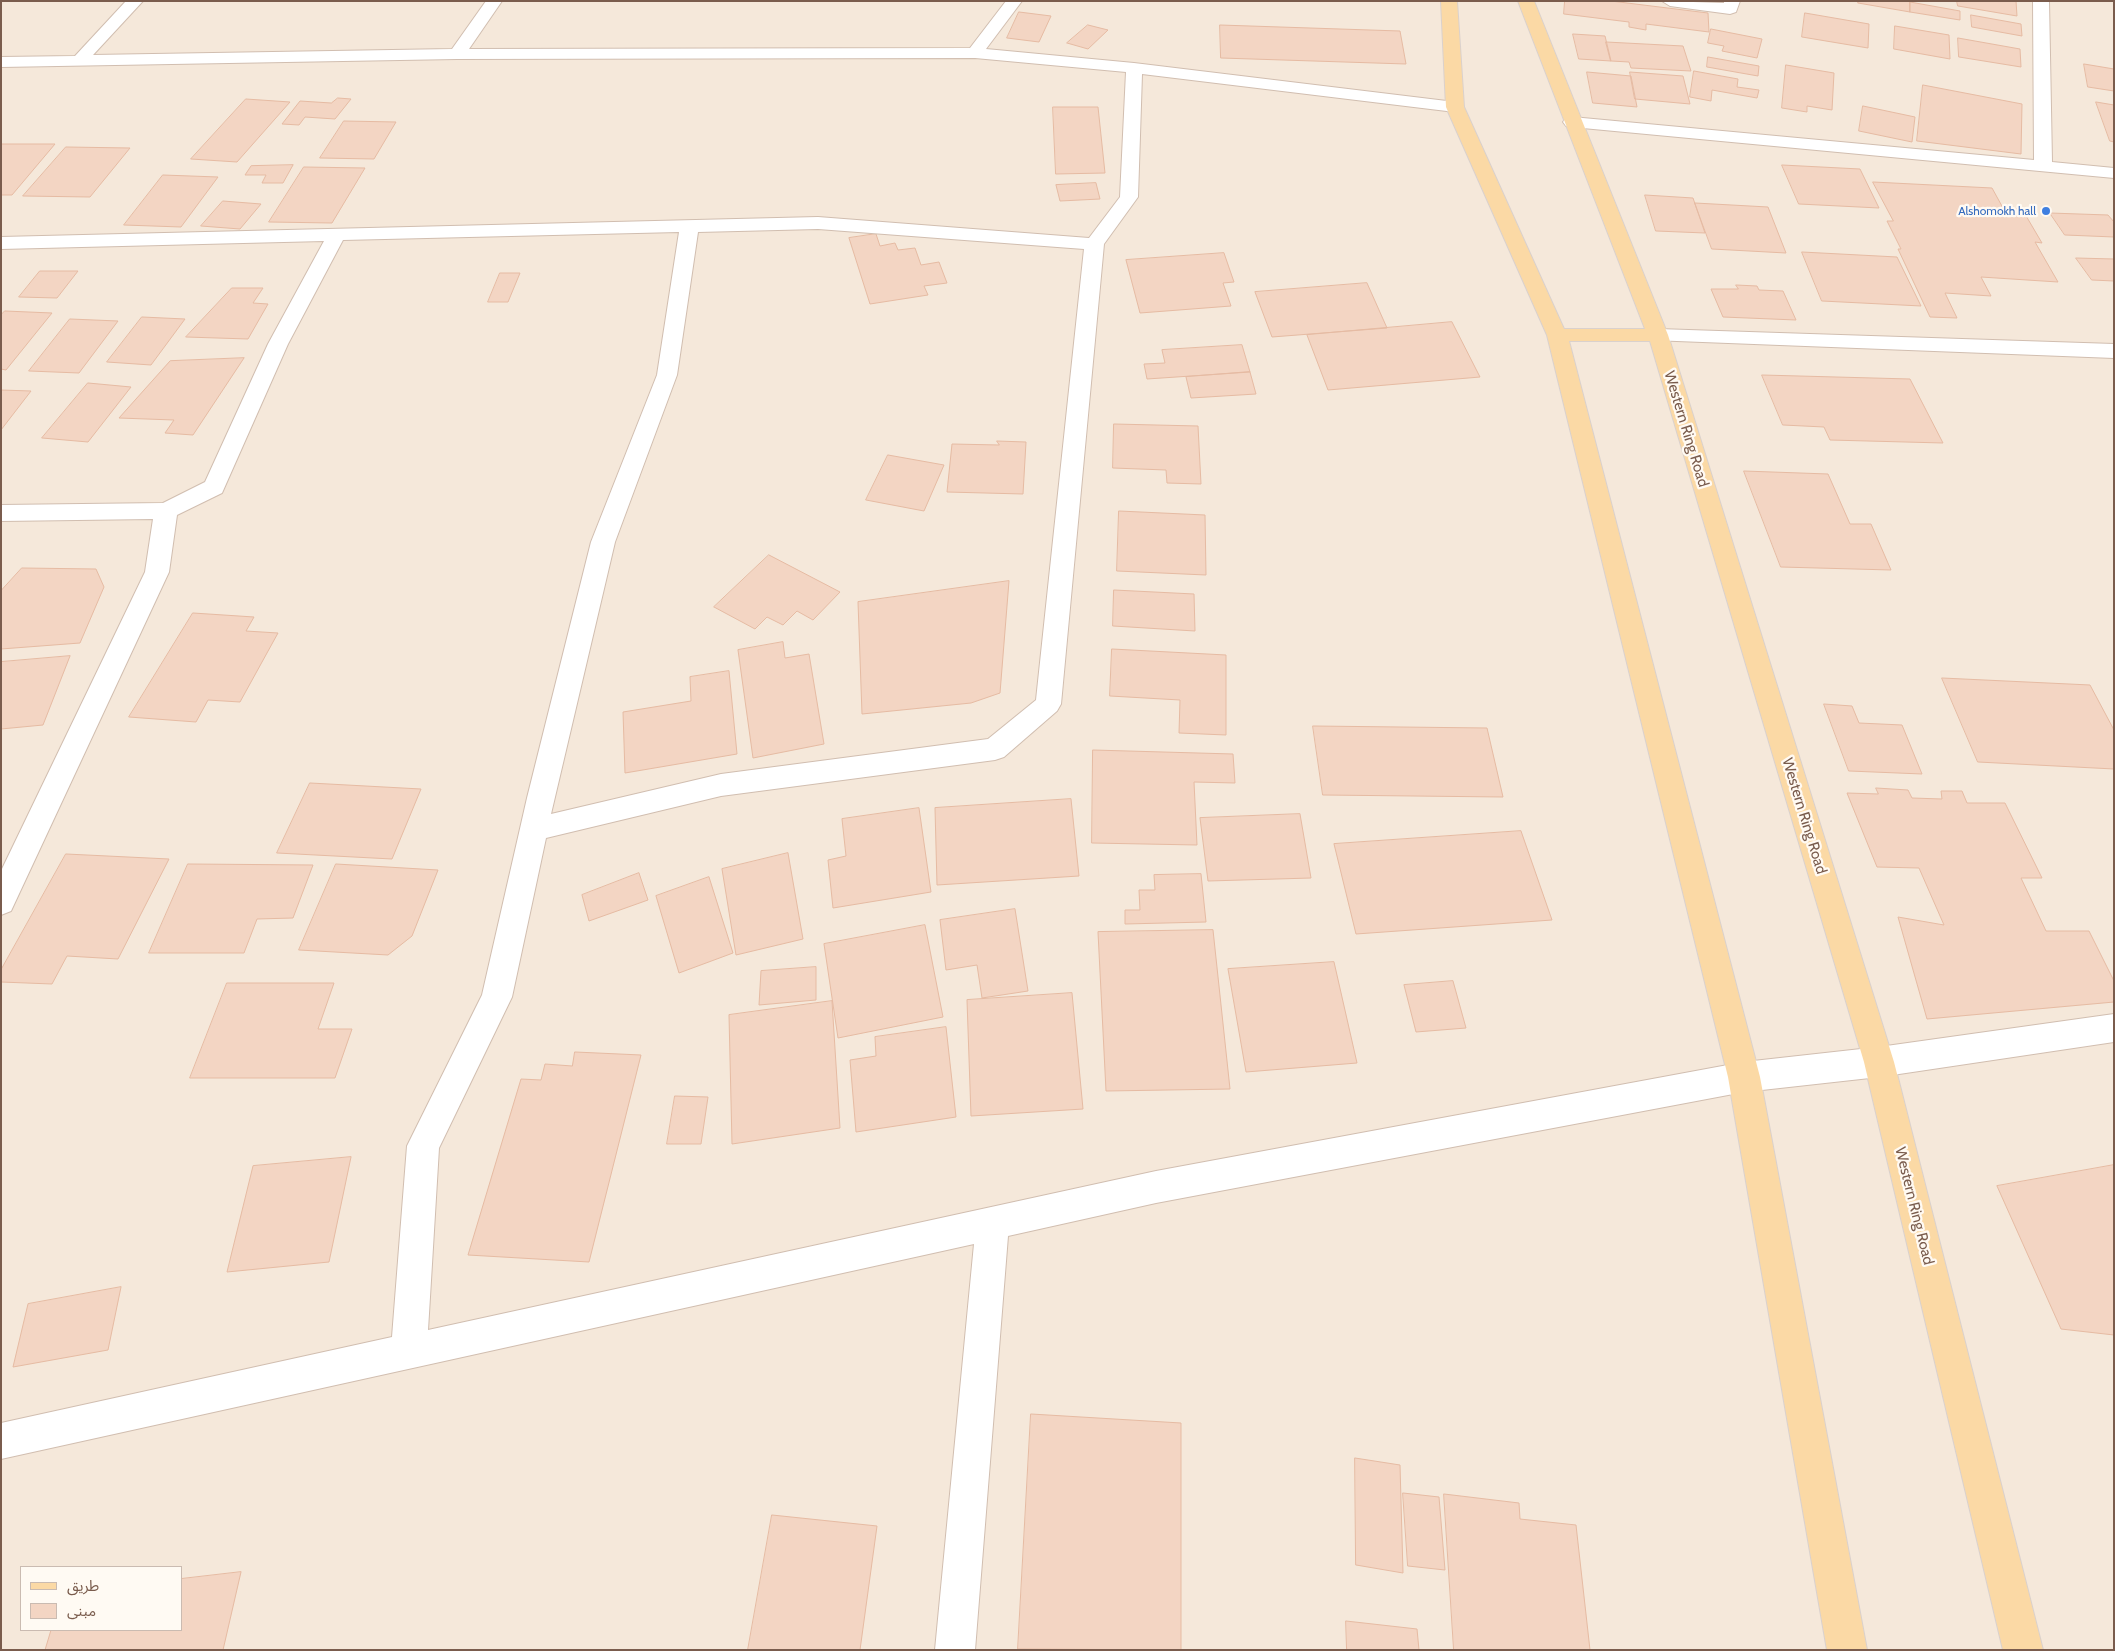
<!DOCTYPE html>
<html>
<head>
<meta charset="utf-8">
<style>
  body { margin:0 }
  #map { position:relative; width:2115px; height:1651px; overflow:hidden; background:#fdf6ec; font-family:Cabin,"Noto Sans Arabic",sans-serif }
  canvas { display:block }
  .frame { position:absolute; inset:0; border:2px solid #7a5c4d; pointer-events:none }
  .legend { position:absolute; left:20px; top:1566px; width:162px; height:65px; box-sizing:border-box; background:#fffaf3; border:1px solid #cabbb1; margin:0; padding:6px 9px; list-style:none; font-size:15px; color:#7a5c4d }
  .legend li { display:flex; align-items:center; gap:10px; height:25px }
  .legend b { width:25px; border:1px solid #cabbb1 }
</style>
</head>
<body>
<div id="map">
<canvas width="2115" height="1651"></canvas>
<div class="frame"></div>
<ul class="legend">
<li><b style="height:6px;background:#fbd9a5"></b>طريق</li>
<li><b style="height:14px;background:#f3d5c3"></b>مبنى</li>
</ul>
</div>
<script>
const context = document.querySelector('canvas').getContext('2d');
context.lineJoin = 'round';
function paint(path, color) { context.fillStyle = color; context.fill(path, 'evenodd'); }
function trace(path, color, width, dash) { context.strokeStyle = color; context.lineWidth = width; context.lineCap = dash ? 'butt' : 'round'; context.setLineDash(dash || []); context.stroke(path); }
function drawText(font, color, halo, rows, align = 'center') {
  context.font = font + ' Cabin,sans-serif'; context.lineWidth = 4.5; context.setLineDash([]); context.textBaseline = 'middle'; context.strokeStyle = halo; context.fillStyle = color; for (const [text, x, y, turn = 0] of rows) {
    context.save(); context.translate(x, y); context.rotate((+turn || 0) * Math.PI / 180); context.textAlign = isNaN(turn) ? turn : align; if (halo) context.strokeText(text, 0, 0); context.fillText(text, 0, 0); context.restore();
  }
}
paint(new Path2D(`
  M1,1H2114V1650H1ZM21,1567H181V1630H21Z`), '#f5e8da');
const building = new Path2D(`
  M1565,1H1611L1708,13L1709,32L1646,24V30L1629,27V22L1564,14Z
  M1859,1H1910V12L1858,3Z
  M1957,1H2016L2017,16L1958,6Z
  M1910,2L1960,11V20L1910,12Z
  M1019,12L1051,16L1039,42L1007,38Z
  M1805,13L1869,24L1868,48L1802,37Z
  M1971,15L2021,24L2022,36L1972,27Z
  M1088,25L1108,30L1088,49L1067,43Z
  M1220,25L1400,31L1406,64L1221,58Z
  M1895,26L1949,35L1950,59L1894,49Z
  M1711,29L1762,39L1757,58L1722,51L1724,46L1708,43Z
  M1573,34L1605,36L1611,61L1579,59Z
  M1958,38L2020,49L2021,67L1959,57Z
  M1606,42L1683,46L1691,71L1631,68L1629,62L1611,61Z
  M1708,57L1759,66L1758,76L1707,67Z
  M2084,64L2114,69V91L2088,87Z
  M1786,65L1834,73L1832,110L1807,106V112L1782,108Z
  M1694,71L1738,79L1737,87L1759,90L1757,98L1712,90L1711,101L1690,97Z
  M1587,72L1631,76L1637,107L1593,103Z
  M1630,72L1683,76L1690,104L1635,99Z
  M1923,85L2022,104L2021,154L1917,141Z
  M338,98L351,99L335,119L305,117L299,125L282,124L300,101L331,103Z
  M246,99L290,102L237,162L191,159Z
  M2096,102L2114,105V142L2110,141Z
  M1863,106L1915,117L1912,142L1859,131Z
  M1053,107H1098L1105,173L1056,174Z
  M344,121L396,122L374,159L320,158Z
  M1,144H55L12,195H1Z
  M66,147L130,148L90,197L23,196Z
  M293,165L283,183H262L266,175H245L251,166Z
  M1782,165L1860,169L1879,208L1799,204Z
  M304,167L365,168L332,223L269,222Z
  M163,175L218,177L181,227L124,225Z
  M1873,182L1992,188L2003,208L2022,209L2042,243L2035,242L2058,282L1981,277L1991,296L1945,293L1957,318L1930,317L1898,249H1901L1887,221H1893Z
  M1096,183L1100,199L1060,201L1056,185Z
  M1645,195L1693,198L1705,233L1656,231Z
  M223,201L261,204L240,229L201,226Z
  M1695,203L1768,207L1786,253L1712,249Z
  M2050,213L2108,215L2114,222V237L2065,235Z
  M876,234L880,246L895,243L898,250L915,248L921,265L939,262L947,283L924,286L928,295L870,304L849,238Z
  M1802,252L1897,257L1921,306L1822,301Z
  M1224,253L1234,282L1223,283L1231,306L1140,313L1126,260Z
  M2076,258L2114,259V281L2092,280Z
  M40,271H78L57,298L19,297Z
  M500,273H520L508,302H488Z
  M1367,283L1387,328L1272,337L1255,292Z
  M1736,285L1757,286L1759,290L1783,291L1796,320L1723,317L1711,289H1738Z
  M232,288H263L253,303L268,304L248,339L186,337Z
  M5,311L52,313L6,370L1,369V315Z
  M142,317L185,319L151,365L107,362Z
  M70,319L118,321L79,373L29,371Z
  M1452,322L1480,377L1328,390L1307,335Z
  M1242,345L1250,372L1147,379L1144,364L1165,363L1162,350Z
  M244,358L193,435L165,433L174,420L119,418L170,361Z
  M1250,372L1256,394L1191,398L1186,377Z
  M1762,375L1910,379L1943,443L1830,440L1824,427L1783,425Z
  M88,383L131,387L88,442L42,438Z
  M1,390L31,391L1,430Z
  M1114,424L1198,426L1201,484L1167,483L1166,470L1113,468Z
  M997,441L1026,442L1023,494L947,492L952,444L999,445Z
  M888,455L944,465L924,511L866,500Z
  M1744,471L1828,474L1850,524H1871L1891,570L1781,567Z
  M1119,511L1205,515L1206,575L1117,571Z
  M769,555L840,592L813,620L797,611L783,625L767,617L755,629L714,607Z
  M22,568L96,569L104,587L80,643L1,649V591Z
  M1009,581L1000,693L971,703L862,714L858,602Z
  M1114,590L1194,594L1195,631L1113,626Z
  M193,613L254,617L246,631L278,633L240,702L208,700L196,722L129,717Z
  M783,642L785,658L809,654L824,744L753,758L738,650Z
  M1112,649L1226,655V735L1179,733L1180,700L1110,696Z
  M70,656L43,725L1,729V662Z
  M729,671L737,754L625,773L623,712L691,701L690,677Z
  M1942,678L2090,685L2114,730V769L1978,762Z
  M1824,704L1852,706L1859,723L1902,725L1922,774L1849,771Z
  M1313,726L1487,728L1503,797L1323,795Z
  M1093,750L1233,754L1235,783L1194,782L1197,845L1092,843Z
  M310,783L421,789L392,859L277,853Z
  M1876,788L1908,790L1912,798L1942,799L1941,791H1962L1967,803H2005L2042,878H2021L2046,931H2089L2114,981V1002L1927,1019L1898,917L1944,925L1919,868L1877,867L1847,793L1878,794Z
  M1071,799L1079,876L937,885L935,808Z
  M919,808L931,892L833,908L828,860L846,856L842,819Z
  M1300,814L1311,878L1208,881L1200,818Z
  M1521,831L1552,920L1356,934L1334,844Z
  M788,853L803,939L736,955L722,869Z
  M66,854L169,859L118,959L67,956L52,984L1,982V970Z
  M188,864L313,865L293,918L257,919L244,953H149Z
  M336,864L438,870L412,936L388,955L299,950Z
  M639,873L648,900L589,921L582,895Z
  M1201,874L1206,922L1125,924V910H1140L1139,890H1155L1154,875Z
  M709,877L733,953L679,973L656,896Z
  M1015,909L1028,991L982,998L977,965L946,970L940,920Z
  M925,925L943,1017L838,1038L824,944Z
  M1213,930L1230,1089L1106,1091L1098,932Z
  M1334,962L1357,1063L1246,1072L1228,969Z
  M816,967V1000L759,1005L761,971Z
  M1453,981L1466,1028L1416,1032L1404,985Z
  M227,983H334L318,1029H352L335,1078H190Z
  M1072,993L1083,1109L971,1116L967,1000Z
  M832,1001L840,1128L732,1144L729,1015Z
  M946,1027L956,1117L856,1132L850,1060L876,1056L875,1037Z
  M575,1052L641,1055L589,1262L468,1255L521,1079L541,1080L545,1064L572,1066Z
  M675,1096L708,1097L701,1144H667Z
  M351,1157L329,1262L227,1272L253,1166Z
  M2114,1165V1335L2061,1329L1997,1186Z
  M121,1287L108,1350L13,1367L28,1304Z
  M1031,1414L1181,1423V1650L1018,1649Z
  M1355,1458L1400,1465L1403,1573L1356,1565Z
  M1403,1493L1439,1497L1445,1570L1408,1566Z
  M1444,1494L1519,1503L1520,1519L1576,1525L1590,1650H1454Z
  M772,1515L877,1526L860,1650H748Z
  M241,1572L223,1650H45L51,1630H181V1579Z
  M1346,1621L1417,1629L1419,1650H1347Z`);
paint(building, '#f3d5c3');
trace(building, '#e6bba3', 1);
const minor = new Path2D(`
  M126,1H143L93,55L452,49L486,1H502L469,49L970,48L1006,1H1022L986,49L1134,63L1455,102L1461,103L1464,107L1461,111L1455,112L1142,74L1138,197L1104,244L1061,704L1057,711L1004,757L995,760L721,796L546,838L512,997L439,1148L428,1330L1156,1171L1744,1062L1879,1047L2114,1014V1042L1879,1077L1744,1092L1156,1203L1008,1236L975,1650H935L974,1244L1,1459V1423L392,1337L407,1146L482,995L527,798L591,542L657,375L679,232L343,240L288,344L222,493L177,515L169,572L11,911L1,915V871L145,572L153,519L1,521V505L163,503L205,482L268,344L324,241L1,249V237L818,217L1089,238L1120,197L1126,72L975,58L457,59L1,67V57L75,56ZM818,229L1084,249L1036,700L988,739L721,774L551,814L615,542L677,375L698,232Z
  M1662,1L1724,3V1H1740L1736,12L1730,14L1670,6Z
  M2033,1H2049L2052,162L2114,168V178L1572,127L1566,126L1563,122L1566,118L1572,117L2034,160Z
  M1658,329L2114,344V358L1651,340L1648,335L1651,330Z`);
const major = new Path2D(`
  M1441,1H1457L1464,107L1564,329H1645L1518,1H1534L1668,335L1894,1062L2043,1650H2003L1864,1062L1650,341H1569L1760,1077L1867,1650H1827L1728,1077L1547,335L1446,107Z`);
trace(minor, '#d1beb0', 2);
trace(major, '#dad1cd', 2);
paint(minor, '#fff');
paint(major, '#fbd9a5');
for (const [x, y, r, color] of [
  [2046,211,5,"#3f7fe0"]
]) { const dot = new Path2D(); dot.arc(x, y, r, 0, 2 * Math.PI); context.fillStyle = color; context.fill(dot); trace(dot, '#fffaf3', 2); }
drawText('12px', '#366cbe', '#fffaf3', [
  ["Alshomokh hall",2036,211]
], 'right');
drawText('15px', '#7a5c4d', '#fffaf3', [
  ["Western Ring Road",1686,429,73],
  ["Western Ring Road",1804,816,73],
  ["Western Ring Road",1914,1206,76]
]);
</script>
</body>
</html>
